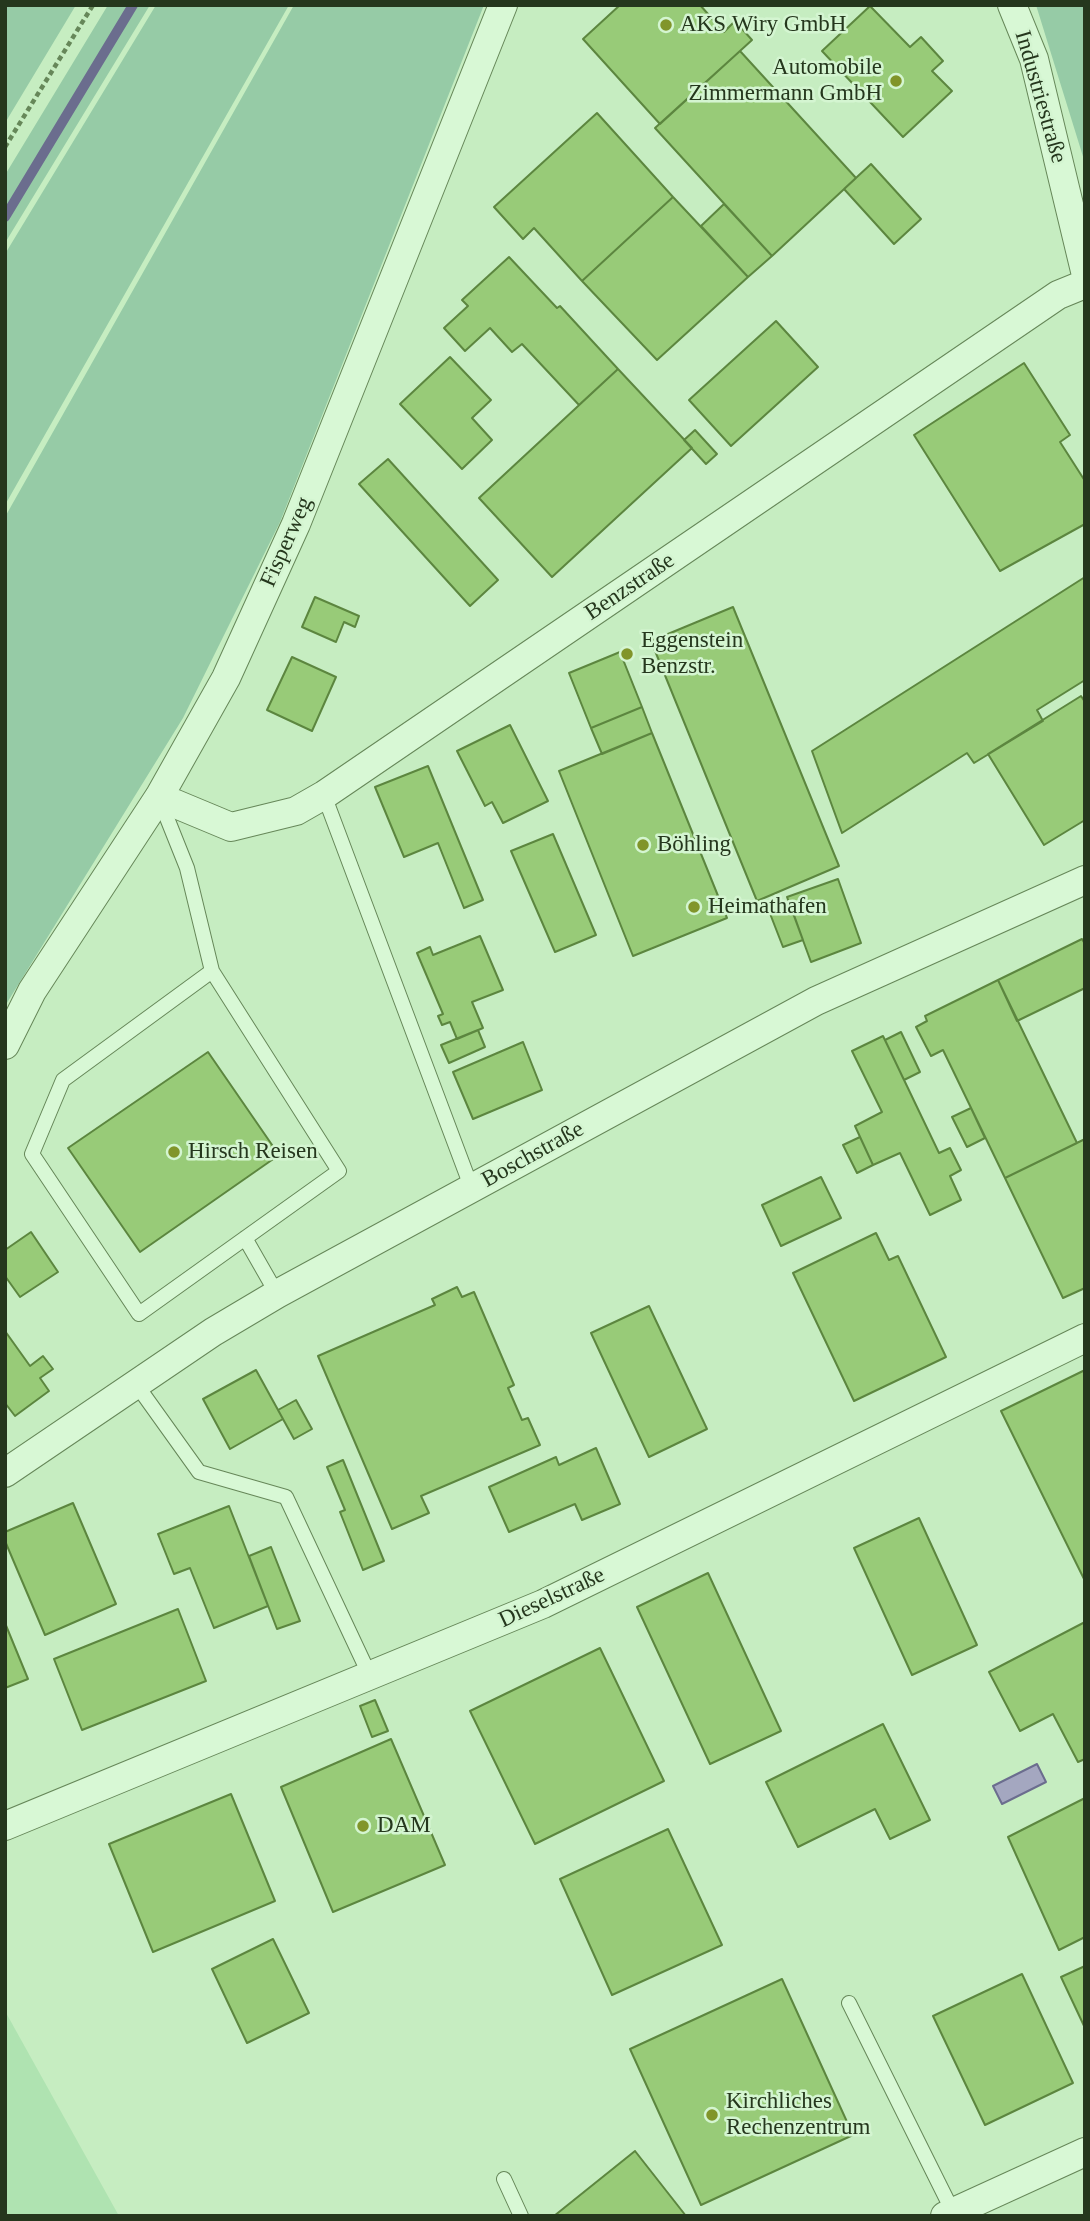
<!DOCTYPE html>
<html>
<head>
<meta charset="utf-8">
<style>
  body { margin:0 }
  #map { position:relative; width:1090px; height:2221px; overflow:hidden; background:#c6edc1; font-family:Georgia,serif }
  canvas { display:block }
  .frame { position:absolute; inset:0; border:7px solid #25371d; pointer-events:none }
</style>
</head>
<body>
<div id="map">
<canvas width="1090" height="2221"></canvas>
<div class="frame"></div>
</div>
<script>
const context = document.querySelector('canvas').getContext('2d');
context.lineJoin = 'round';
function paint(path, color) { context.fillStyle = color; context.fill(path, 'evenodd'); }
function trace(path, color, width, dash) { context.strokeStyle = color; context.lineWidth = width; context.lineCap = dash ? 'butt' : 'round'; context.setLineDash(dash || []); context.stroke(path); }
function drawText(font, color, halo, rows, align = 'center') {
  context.font = font + ' Georgia,serif'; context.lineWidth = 5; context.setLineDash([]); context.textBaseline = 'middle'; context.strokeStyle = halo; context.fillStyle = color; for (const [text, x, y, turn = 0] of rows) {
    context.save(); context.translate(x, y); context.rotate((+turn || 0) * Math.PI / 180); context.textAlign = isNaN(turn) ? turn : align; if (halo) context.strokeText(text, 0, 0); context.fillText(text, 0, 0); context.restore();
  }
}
paint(new Path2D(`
  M5,2011L119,2216H5Z`), '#afe3b1');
paint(new Path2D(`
  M5,5H76L5,123Z
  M108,5H150L5,243V175Z
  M156,5H289L5,505V254Z
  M294,5H484L280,522L183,718L5,1006V517Z
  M1036,5H1085V163Z`), '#96cba6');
const water = new Path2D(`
  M1037,1764L1046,1782L1002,1804L993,1786Z`);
paint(water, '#a4a7c0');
trace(water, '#6b6d8e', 2);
trace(new Path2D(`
  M5,217L133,5`), '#6b6d8e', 10);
const building = new Path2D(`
  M620,5H700L724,32L735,21L752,40L660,124L583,39Z
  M870,6L910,47L921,37L943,61L932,71L952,91L903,137L822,51Z
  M740,51L856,178L772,256L655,128Z
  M597,113L673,197L582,281L534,228L523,239L494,207Z
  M871,164L921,219L894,244L844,189Z
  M673,197L748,277L657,360L582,281Z
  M724,204L772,256L748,277L701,226Z
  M509,257L557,308L560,306L618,369L579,405L522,344L512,352L490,328L465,351L444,328L468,306L462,300Z
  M776,321L818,367L731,446L689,400Z
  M450,357L491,400L472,418L492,440L462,469L400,404Z
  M1024,363L1070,435L1060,442L1085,481V524L1000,571L914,435Z
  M618,369L692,448L552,577L479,498Z
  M695,430L717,454L706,464L684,440Z
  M388,459L498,580L470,606L359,484Z
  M1085,577V680L1037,710L1043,721L974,763L967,753L842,833L812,751Z
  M315,597L359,616L355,627L344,622L336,642L302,627Z
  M733,607L839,866L757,901L651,641Z
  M620,652L642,707L591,728L569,673Z
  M292,657L336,677L312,731L267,710Z
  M1081,696L1085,702V820L1044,845L988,754Z
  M642,707L652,733L602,754L591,728Z
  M510,725L548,801L503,823L492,802L485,806L457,751Z
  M652,733L727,918L633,956L559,771Z
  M428,766L483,900L464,908L438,843L404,857L375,787Z
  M553,834L596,935L555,952L511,851Z
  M838,879L861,943L811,962L787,897Z
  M790,904L803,940L783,947L769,911Z
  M480,936L503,990L472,1002L483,1028L457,1039L450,1022L442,1025L438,1016L443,1014L417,953L430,947L433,955Z
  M1082,939L1085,944V988L1017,1021L998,980Z
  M998,980L1077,1143L1005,1178L943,1050L931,1056L916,1027L927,1021L925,1016Z
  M478,1030L485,1047L449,1063L441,1045Z
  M901,1032L920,1072L904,1080L885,1040Z
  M883,1036L939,1153L950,1148L961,1170L950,1176L961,1200L930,1215L900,1153L873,1165L855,1126L882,1112L852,1051Z
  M523,1042L542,1090L473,1119L453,1072Z
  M208,1052L279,1155L140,1252L68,1148Z
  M971,1108L985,1138L967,1147L952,1117Z
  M860,1137L873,1165L857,1173L843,1145Z
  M1085,1139V1288L1063,1298L1005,1178Z
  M821,1177L841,1218L781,1246L762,1205Z
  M31,1232L58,1272L20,1297L5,1276V1250Z
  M876,1233L889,1260L898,1256L946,1357L854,1401L793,1273Z
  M457,1287L462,1297L474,1292L514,1385L508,1388L522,1420L528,1418L540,1445L421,1496L429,1513L392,1529L318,1356L435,1305L432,1299Z
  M649,1306L707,1429L649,1457L591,1333Z
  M5,1331L30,1366L43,1356L53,1369L40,1378L49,1391L15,1416L5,1403Z
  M256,1370L283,1419L230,1449L203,1399Z
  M1085,1370V1581L1001,1411Z
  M296,1400L312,1429L294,1439L278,1410Z
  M596,1448L620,1504L582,1520L575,1504L509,1532L489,1487L556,1457L559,1465Z
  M343,1460L384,1561L363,1570L340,1512L345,1510L327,1467Z
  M73,1503L116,1604L45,1635L5,1541V1532Z
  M229,1506L268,1606L214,1628L190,1568L174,1574L158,1534Z
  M919,1518L977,1645L912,1675L854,1548Z
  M271,1547L300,1621L277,1629L249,1556Z
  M708,1573L781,1731L710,1764L637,1607Z
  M178,1609L206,1681L82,1730L54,1659Z
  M1085,1622V1759L1078,1762L1053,1714L1020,1731L989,1672Z
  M5,1623L28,1679L5,1688Z
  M600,1648L664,1781L535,1844L470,1711Z
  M375,1700L388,1731L372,1737L360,1706Z
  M883,1724L930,1820L890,1839L875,1809L798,1847L766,1782Z
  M391,1739L445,1865L333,1912L281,1787Z
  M231,1794L275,1901L153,1952L109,1844Z
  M1085,1798V1937L1059,1950L1008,1837Z
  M668,1829L722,1945L612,1995L560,1879Z
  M273,1939L309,2013L247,2043L212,1969Z
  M1085,1966V2028L1061,1977Z
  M1022,1974L1073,2083L985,2125L933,2016Z
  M782,1979L853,2135L701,2205L630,2049Z
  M635,2151L686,2216H554Z`);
paint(building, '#98cb78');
trace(building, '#5c863f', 2);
const service = new Path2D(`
  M324,795L472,1189
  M159,798L187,868L212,971L339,1171L139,1314L32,1154L63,1080L212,971
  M245,1238L277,1294
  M136,1384L199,1472L286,1497L370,1676
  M849,2003L953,2212
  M504,2179L521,2216`);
const minor = new Path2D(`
  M1012,5L1034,59L1085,271
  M159,797L231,827L296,811L324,795L1058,295L1085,284
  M5,1045L32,991L159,797L226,678L296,524L503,5
  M5,1473L213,1332L277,1294L816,1001L1085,880
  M5,1826L543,1604L1085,1338
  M945,2216L1085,2152`);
trace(service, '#668759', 16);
trace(minor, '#668759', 30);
trace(new Path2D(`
  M5,147L93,5`), '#668759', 4.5, [5, 3.5]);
trace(service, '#d8f8d5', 14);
trace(minor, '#d8f8d5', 28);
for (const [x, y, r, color] of [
  [666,25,7,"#81952a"],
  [896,81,7,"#81952a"],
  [627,654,7,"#81952a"],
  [643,845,7,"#81952a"],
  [694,907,7,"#81952a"],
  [174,1152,7,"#81952a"],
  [363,1826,7,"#81952a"],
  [712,2115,7,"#81952a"]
]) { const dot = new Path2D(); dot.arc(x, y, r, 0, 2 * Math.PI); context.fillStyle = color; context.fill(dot); trace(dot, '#d4f5d1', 2.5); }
drawText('23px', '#25371d', '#d4f5d1', [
  ["AKS Wiry GmbH",680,25],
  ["Automobile",882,68,"right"],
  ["Zimmermann GmbH",882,94,"right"],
  ["Eggenstein",641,641],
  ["Benzstr.",641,667],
  ["Böhling",657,845],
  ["Heimathafen",708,907],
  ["Hirsch Reisen",188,1152],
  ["DAM",377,1826],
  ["Kirchliches",726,2102],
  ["Rechenzentrum",726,2128]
], 'left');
drawText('23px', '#25371d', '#d4f5d1', [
  ["Industriestraße",1040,97,74],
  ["Fisperweg",287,542,-66],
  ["Benzstraße",630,587,-34],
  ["Boschstraße",533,1155,-29],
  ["Dieselstraße",552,1598,-25]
]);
</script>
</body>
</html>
